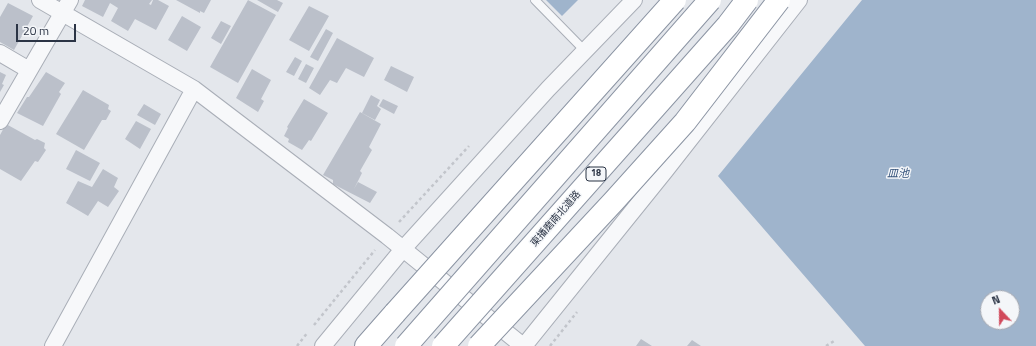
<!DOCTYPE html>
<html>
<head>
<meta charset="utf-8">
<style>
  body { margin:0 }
  #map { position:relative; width:1036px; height:346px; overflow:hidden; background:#e4e7ec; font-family:"Titillium Web",sans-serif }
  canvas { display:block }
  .north { position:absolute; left:980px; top:290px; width:40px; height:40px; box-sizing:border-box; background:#f4f6f9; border:1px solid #a4a8b1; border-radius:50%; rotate:338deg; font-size:11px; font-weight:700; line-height:16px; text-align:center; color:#2b3445 }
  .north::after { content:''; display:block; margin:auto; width:14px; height:18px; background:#d1495b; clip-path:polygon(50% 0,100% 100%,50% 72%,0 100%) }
  .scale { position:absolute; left:16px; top:24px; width:60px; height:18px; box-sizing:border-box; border:2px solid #2b3445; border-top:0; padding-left:5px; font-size:12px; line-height:14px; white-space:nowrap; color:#2b3445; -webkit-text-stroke:3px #f4f6f9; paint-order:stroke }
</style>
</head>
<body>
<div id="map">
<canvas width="1036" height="346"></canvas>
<div class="north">N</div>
<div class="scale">20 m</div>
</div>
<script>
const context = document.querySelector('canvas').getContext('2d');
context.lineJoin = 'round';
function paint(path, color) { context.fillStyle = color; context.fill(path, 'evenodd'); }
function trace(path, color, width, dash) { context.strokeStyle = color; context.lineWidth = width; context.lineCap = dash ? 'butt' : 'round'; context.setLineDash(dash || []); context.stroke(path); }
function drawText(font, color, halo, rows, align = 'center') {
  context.font = font + ' "Titillium Web","Noto Sans JP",sans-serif'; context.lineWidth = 3; context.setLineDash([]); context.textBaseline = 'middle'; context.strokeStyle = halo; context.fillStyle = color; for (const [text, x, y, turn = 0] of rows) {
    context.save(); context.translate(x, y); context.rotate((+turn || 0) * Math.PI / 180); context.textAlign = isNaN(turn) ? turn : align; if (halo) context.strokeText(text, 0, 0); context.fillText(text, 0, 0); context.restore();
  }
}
paint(new Path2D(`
  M546,0H578L562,16Z
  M862,0H1036V346H865L718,176ZM988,298H1012V322H988Z`), '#9fb4cc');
paint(new Path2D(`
  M85,0H152L149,4L151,5L153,0H158L169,6L156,30L135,19L128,31L111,21L118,8L110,3L103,17L82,6Z
  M176,0H211L204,13L200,11V13Z
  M248,0L276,15L238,83L210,67Z
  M257,0H277L283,3L278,12Z
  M8,3L33,16L14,50L0,42V17Z
  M309,6L329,16L309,51L289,40Z
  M182,16L201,27L187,51L168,40Z
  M221,21L231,26L221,44L211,38Z
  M326,29L333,33L318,61L310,57Z
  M337,38L374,58L364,77L346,68L337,83L330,80L320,95L309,88Z
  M295,57L302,61L294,76L286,72Z
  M306,64L314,68L306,83L298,79Z
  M391,66L414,77L407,92L384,80Z
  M252,69L271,80L261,99L264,101L258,112L236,98Z
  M0,72L6,75L2,84L4,85L0,92Z
  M46,72L65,83L59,92L61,94L43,126L17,113L27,97H29Z
  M83,90L109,105L108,109L111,111L106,120H102L84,150L56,134Z
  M371,95L380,100L377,106L381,109L375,120L362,113Z
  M304,99L328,113L311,141L309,140L302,150L288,142L289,139L284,136L288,128L287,127Z
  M383,99L398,106L394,114L379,106Z
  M144,104L161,114L155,125L137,115Z
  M360,112L381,124L369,147L372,150L360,171L362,173L354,189L358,182L377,192L370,203L333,184V180L323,175Z
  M136,121L151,129L140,149L125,139Z
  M6,124L35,140L37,139L45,143L44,148L46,150L38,162L35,161L21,181L0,169V135Z
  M76,150L100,163L90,181L66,169Z
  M103,169L118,178L114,187L119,191L108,207L98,201L88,216L66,203L78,181L92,187Z
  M641,339L652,346H636Z
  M692,340L701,346H687Z`), '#bbc0ca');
const lane = new Path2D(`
  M535,0L585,51`);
const street = new Path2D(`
  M40,0L194,89L387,236L523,346
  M0,53L29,70
  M0,121L70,0
  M53,346L194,89
  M323,346L403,249L548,89L634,0
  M524,346L665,171L799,0`);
const highway = new Path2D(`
  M366,346L395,313`);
trace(lane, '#a9aeb7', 10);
trace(street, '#a9aeb7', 18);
trace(highway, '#8b94a3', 24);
trace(new Path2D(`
  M399,222L469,146
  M314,325L375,250
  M297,346L308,332
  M550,346L577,312
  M826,346L834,341`), '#c2c5cb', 2.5, [3, 3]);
trace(lane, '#f7f8fa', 8);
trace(street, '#f7f8fa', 16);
trace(highway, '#fff', 22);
const highwayBridge = new Path2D(`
  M395,313L675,0
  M406,346L710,0
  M443,346L728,25L747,0
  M479,346L614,201L685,122L779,0`);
trace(highwayBridge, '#8b94a3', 24, []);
trace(highwayBridge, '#fff', 22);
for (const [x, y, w] of [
  [596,174,20]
]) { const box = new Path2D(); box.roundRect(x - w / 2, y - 7, w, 14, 3); context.fillStyle = '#f4f6f9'; context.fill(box); trace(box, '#2b3445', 1); }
drawText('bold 9px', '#2b3445', null, [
  ["18",596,174]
]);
drawText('10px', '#2b3445', '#f4f6f9', [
  ["東播磨南北道路",556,219,-49]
]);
drawText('italic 11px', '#34527a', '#f4f6f9', [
  ["皿池",898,174]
]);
</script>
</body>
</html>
